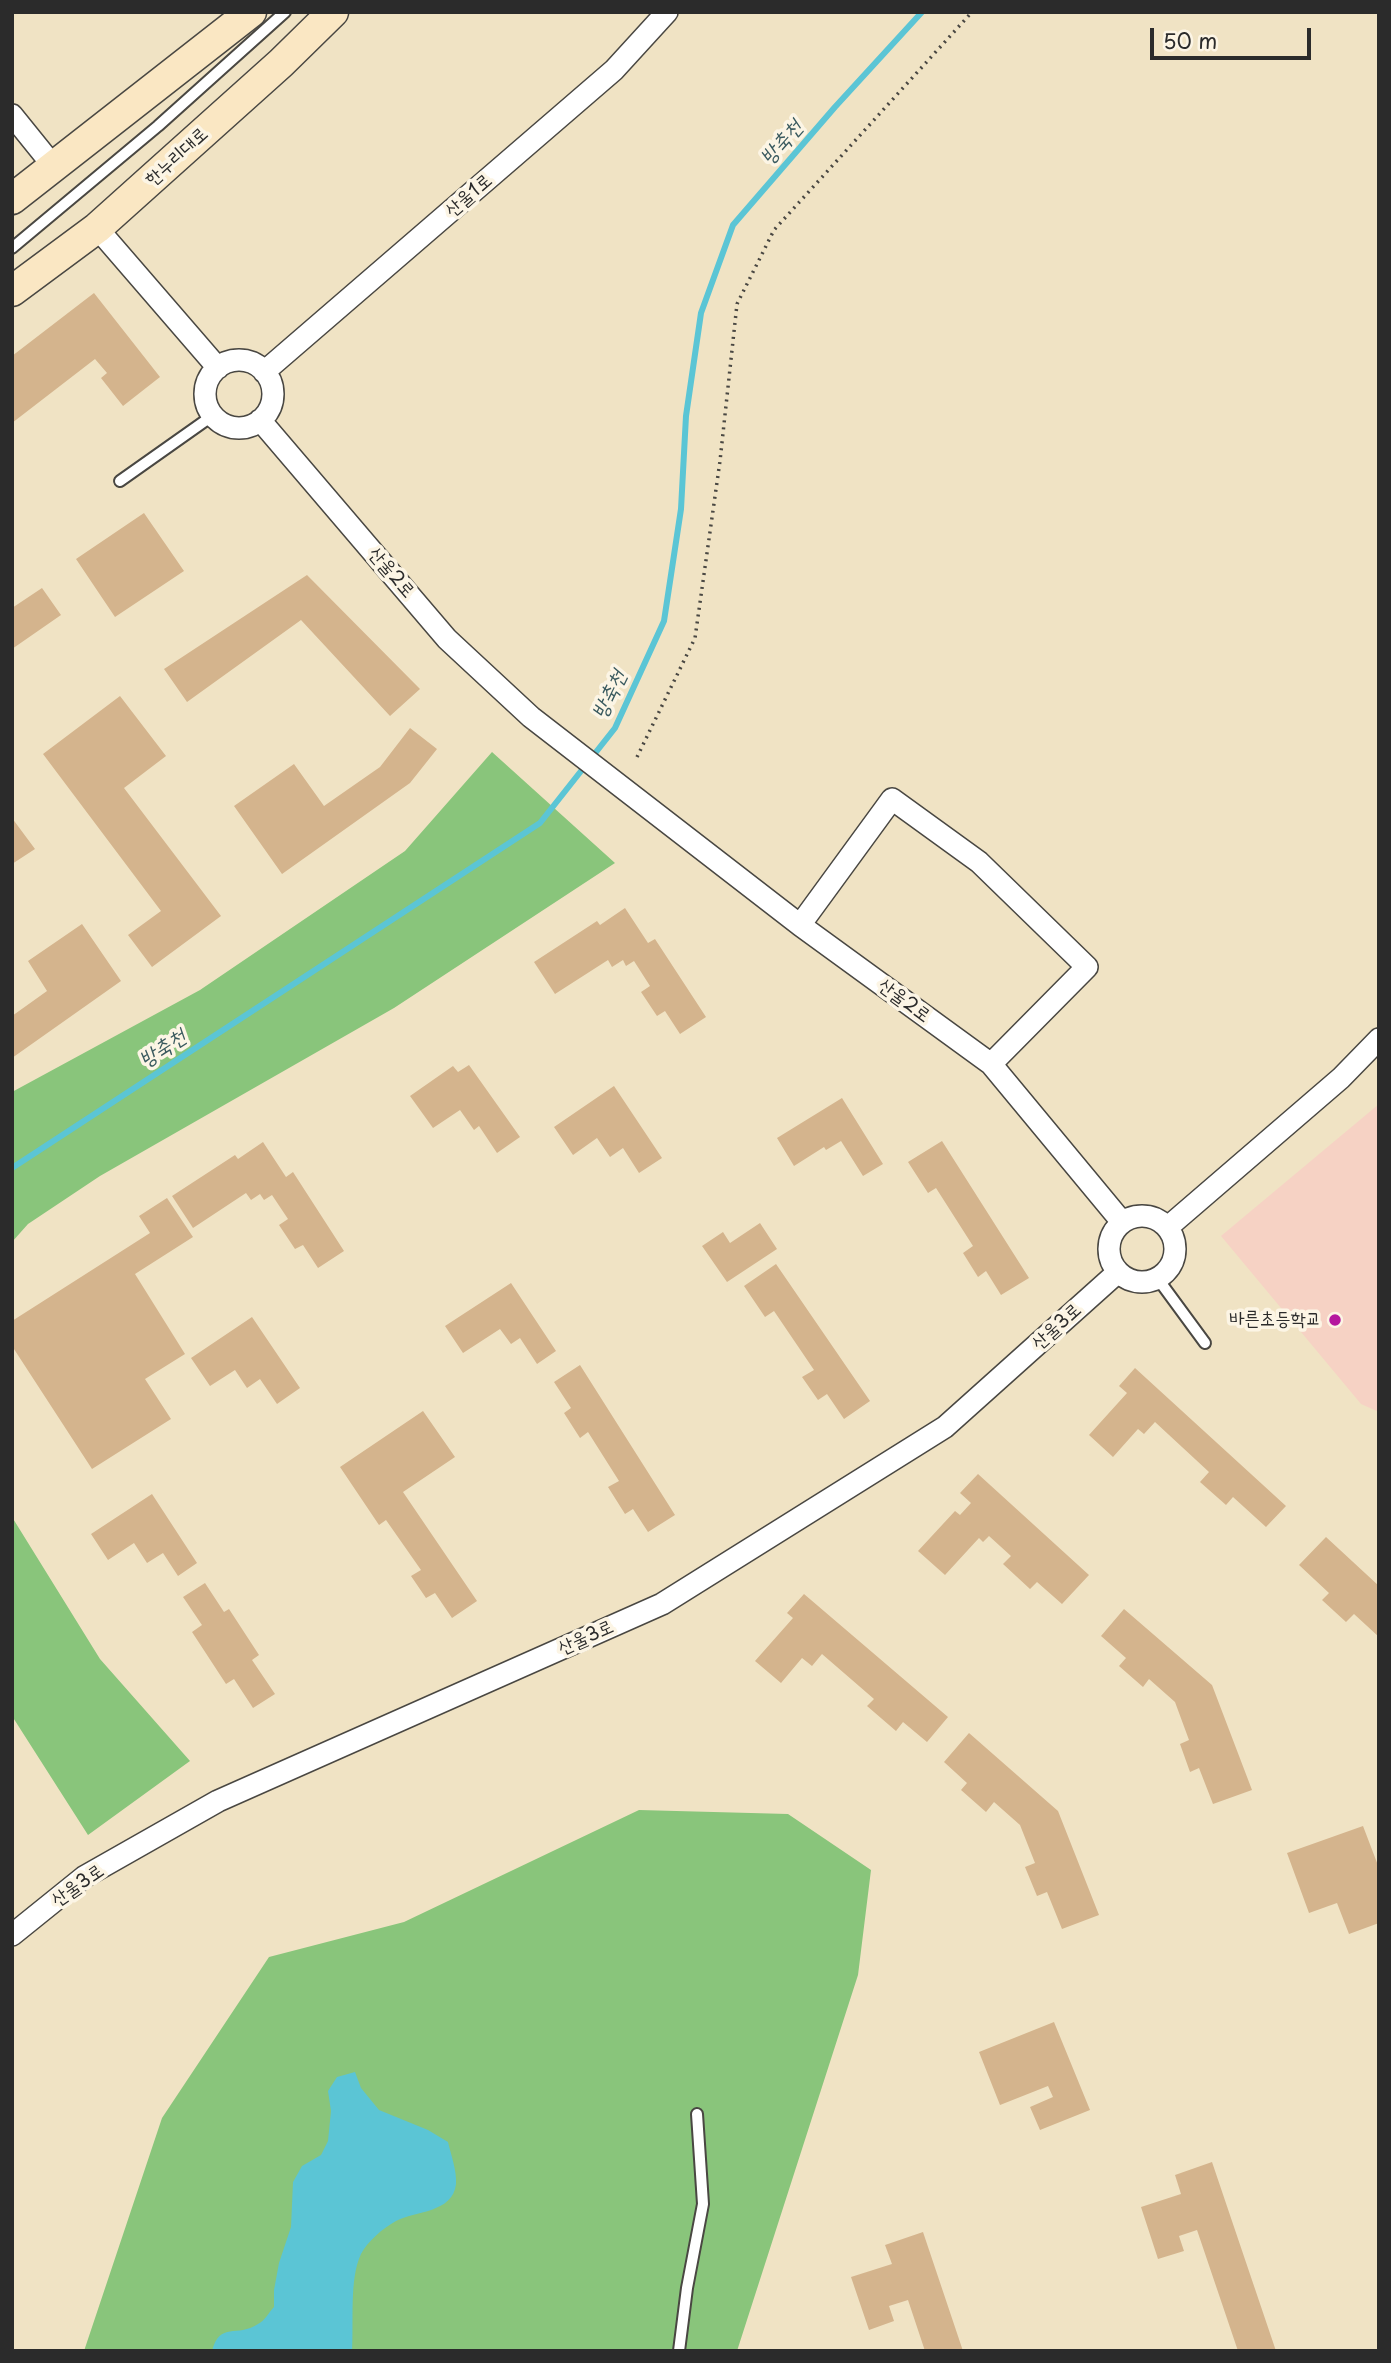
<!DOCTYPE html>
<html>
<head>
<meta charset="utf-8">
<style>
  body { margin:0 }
  #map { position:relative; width:1391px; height:2363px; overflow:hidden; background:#f0e3c4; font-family:"Playpen Sans",sans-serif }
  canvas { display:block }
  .frame { position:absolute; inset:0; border:14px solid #2b2b2b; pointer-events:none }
  .scale { position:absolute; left:1150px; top:28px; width:161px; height:32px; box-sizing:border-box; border:4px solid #2b2b2b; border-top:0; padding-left:9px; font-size:21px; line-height:24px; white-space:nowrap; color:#2b2b2b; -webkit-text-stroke:5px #fcf5e5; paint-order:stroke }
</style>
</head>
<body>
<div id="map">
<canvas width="1391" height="2363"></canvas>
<div class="frame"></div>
<div class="scale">50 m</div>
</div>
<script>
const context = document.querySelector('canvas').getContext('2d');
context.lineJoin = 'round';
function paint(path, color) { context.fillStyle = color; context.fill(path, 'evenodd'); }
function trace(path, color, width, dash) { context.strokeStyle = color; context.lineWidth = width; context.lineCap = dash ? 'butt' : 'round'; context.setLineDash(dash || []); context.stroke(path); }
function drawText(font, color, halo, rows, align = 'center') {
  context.font = font + ' "Playpen Sans","Poor Story",sans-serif'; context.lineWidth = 7; context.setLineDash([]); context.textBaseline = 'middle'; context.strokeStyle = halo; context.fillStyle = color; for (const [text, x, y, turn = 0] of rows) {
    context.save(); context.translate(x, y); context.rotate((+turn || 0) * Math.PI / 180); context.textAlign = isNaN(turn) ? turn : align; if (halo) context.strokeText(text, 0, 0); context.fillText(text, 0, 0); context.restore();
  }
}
paint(new Path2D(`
  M1379,1104V1412L1361,1404L1221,1236Z`), '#f6d2c4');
paint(new Path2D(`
  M492,752L615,863L394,1008L100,1176L28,1224L12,1242V1092L200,990L405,851Z
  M12,1517L100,1659L190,1761L88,1835L12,1716Z
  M639,1810L788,1814L871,1870L858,1975L737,2351H84L162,2118L269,1957L404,1922Z`), '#89c57b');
paint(new Path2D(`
  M355,2072L361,2088L379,2110L428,2130L448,2142C451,2155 457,2171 456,2184C453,2213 415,2211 396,2221C383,2228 367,2242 361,2254C349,2279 354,2323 352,2351H212C220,2321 237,2338 258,2324C265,2321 269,2312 274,2307V2290L279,2263L291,2227L293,2182L302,2166L321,2155L328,2141L331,2111L328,2091L337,2077Z`), '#5bc5d5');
trace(new Path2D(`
  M12,1168L540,823L615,728L664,621L681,509L686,416L701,313L733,225L835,107L922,12`), '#5bc5d5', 6);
paint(new Path2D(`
  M94,293L160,377L123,406L101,378L107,373L95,359L12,423V356Z
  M144,513L184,571L115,617L76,559Z
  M307,575L420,689L390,716L301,620L187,702L164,669Z
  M42,588L61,615L12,649V608Z
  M120,696L166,756L124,788L221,916L152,967L128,935L161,911L43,754Z
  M410,728L437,749L410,783L282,874L234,806L294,764L324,806L380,767Z
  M12,818L35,849L12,864Z
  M625,908L648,943L655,939L706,1017L680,1034L665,1011L657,1016L641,992L650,986L634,961L626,966L623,960L612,967L608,960L555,994L534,962L597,921L600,925Z
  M82,924L121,981L12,1058V1016L47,991L28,961Z
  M469,1065L520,1137L497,1153L479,1126L474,1130L460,1110L433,1128L410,1096L453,1066L458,1072Z
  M614,1086L662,1158L639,1173L623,1148L610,1157L597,1138L573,1155L554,1127Z
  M842,1098L883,1164L863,1176L841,1141L826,1150L824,1147L794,1166L777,1138Z
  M942,1141L1029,1278L1001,1295L986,1271L978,1277L963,1253L973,1246L936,1188L928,1193L908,1162Z
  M263,1142L286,1177L293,1172L344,1251L318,1268L303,1245L295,1249L279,1225L288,1219L272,1195L264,1200L260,1194L251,1200L246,1193L193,1228L172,1196L235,1155L238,1159Z
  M167,1198L193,1237L135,1274L185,1354L145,1379L171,1419L92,1469L12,1346V1321L150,1233L139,1216Z
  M760,1223L777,1249L727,1282L702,1246L723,1232L730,1243Z
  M776,1264L870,1401L844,1419L827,1394L818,1400L802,1377L814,1370L774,1311L765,1317L744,1286Z
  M511,1283L556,1351L537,1364L520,1338L511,1344L500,1329L463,1353L445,1326Z
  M252,1317L300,1388L277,1404L260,1379L247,1388L235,1370L210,1386L191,1358Z
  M580,1365L675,1515L648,1532L633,1509L625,1514L608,1487L619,1481L588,1432L580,1438L564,1413L571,1408L554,1382Z
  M1135,1368L1286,1506L1266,1527L1233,1497L1226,1505L1200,1482L1209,1472L1155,1422L1144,1434L1138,1429L1113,1457L1089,1435L1127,1393L1119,1386Z
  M423,1411L455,1457L403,1492L477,1601L452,1618L435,1593L426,1598L411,1576L421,1570L386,1520L379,1525L340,1467Z
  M978,1474L1089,1575L1062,1604L1037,1582L1030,1589L1003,1564L1011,1556L989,1536L983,1542L979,1538L945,1575L918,1551L955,1511L960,1515L971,1503L960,1493Z
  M152,1494L197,1563L178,1576L163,1553L147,1563L134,1543L108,1560L91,1534Z
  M1326,1537L1379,1586V1637L1354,1614L1346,1622L1322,1600L1329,1593L1299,1565Z
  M205,1583L224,1612L229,1609L259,1655L252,1660L275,1694L253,1708L234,1679L226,1684L192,1632L202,1625L183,1597Z
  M804,1594L948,1717L927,1742L903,1722L896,1731L867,1706L874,1699L822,1654L812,1666L802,1658L781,1683L755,1661L793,1618L787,1613Z
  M1124,1609L1212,1685L1252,1790L1213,1804L1199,1768L1190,1772L1180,1744L1189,1740L1175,1702L1149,1679L1143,1687L1119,1666L1126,1658L1101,1636Z
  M969,1733L1058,1811L1099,1915L1062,1929L1047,1892L1037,1896L1025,1867L1035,1863L1020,1825L994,1802L986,1812L961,1790L967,1783L944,1762Z
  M1363,1826L1379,1868V1923L1349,1934L1337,1903L1309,1913L1287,1853Z
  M1054,2022L1090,2110L1040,2130L1030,2107L1053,2097L1048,2086L1000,2105L979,2052Z
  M1212,2162L1276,2351H1238L1197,2230L1179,2236L1184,2251L1158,2259L1141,2207L1181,2194L1175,2175Z
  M923,2232L963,2351H925L908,2300L889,2306L894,2321L869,2330L851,2277L892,2264L885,2245Z`), '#d4b48d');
const lane = new Path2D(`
  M12,248L158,126L285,12
  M120,481L212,416
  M1158,1279L1205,1343
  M679,2351L687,2288L703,2204L697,2114`);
const street = new Path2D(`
  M12,115L54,167
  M97,228L218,368
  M205 394a34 34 0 1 1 68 0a34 34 0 1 1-68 0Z
  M264,372L614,70L667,12
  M260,420L447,639L531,717L800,925L991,1064L1122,1222
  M800,925L892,799L979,862L1087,967L991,1064
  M1109 1249a33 33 0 1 1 66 0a33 33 0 1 1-66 0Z
  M1168,1227L1341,1078L1379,1039
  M12,1935L84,1877L218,1801L662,1604L945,1427L1118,1272`);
const secondary = new Path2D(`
  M12,199L251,12
  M12,291L97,228L281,63L333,12`);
trace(lane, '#494742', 14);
trace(street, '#494742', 24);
trace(secondary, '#494742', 33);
trace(new Path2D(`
  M637,757L695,638L720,461L737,304L774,230L972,12`), '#494742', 3.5, [2, 5]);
trace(lane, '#fff', 10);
trace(street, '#fff', 21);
trace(secondary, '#fae7c3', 30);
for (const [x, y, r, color] of [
  [1335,1320,7,"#b5179e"]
]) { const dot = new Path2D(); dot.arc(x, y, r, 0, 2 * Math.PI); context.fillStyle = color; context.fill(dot); trace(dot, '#fcf5e5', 2.5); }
drawText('19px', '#2b2b2b', '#fcf5e5', [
  ["한누리대로",177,157,-42],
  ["산울1로",469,196,-41],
  ["산울2로",391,573,49],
  ["산울2로",904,1001,36],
  ["산울3로",1057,1327,-42],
  ["산울3로",586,1638,-24],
  ["산울3로",78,1886,-35]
]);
drawText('19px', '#2b2b2b', '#fcf5e5', [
  ["바른초등학교",1321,1320]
], 'right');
drawText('italic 21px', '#39595e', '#fcf5e5', [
  ["방축천",782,143,-48],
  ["방축천",610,695,-64],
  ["방축천",163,1049,-33]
]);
</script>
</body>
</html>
